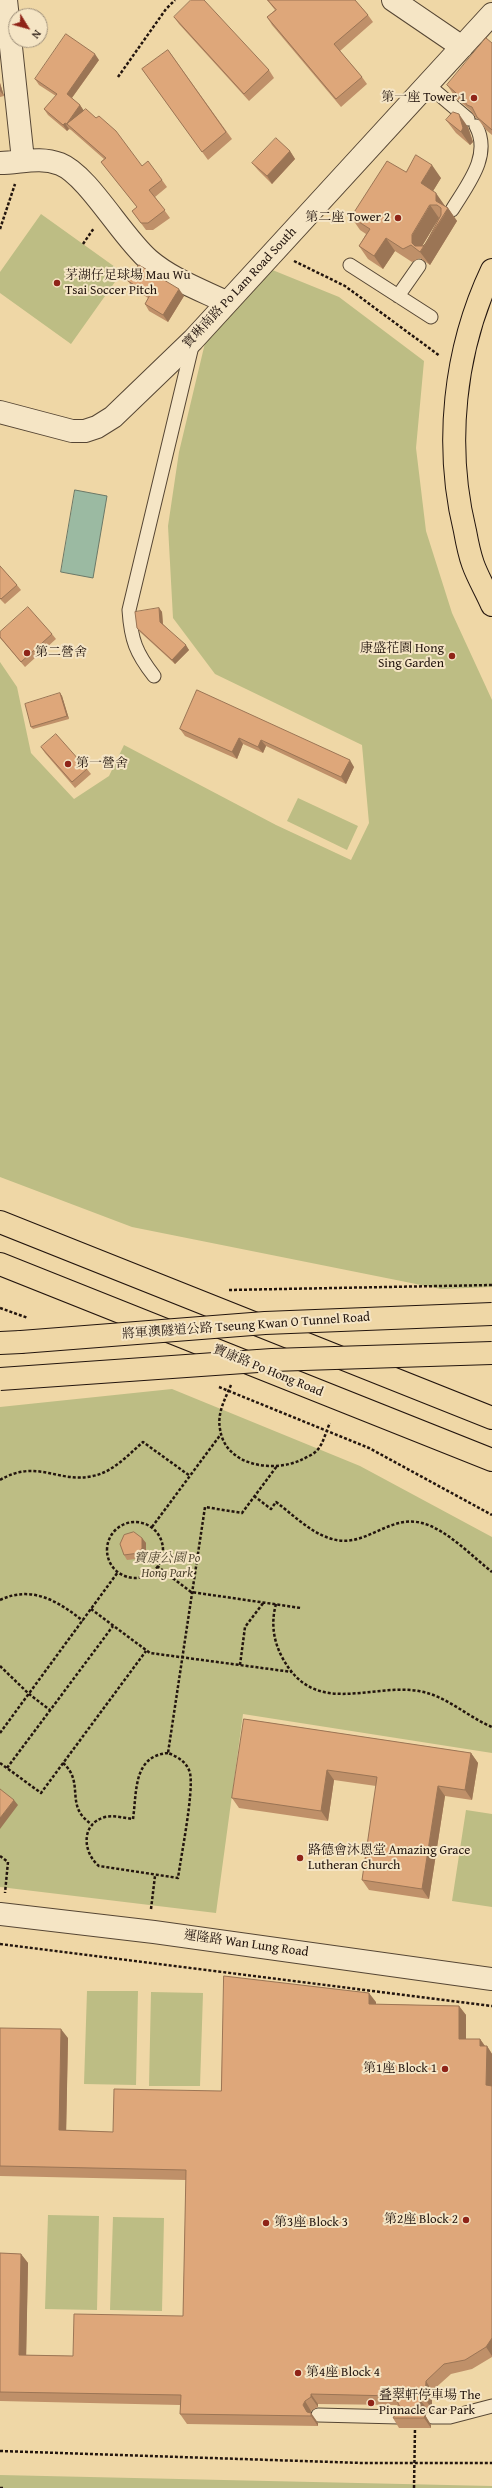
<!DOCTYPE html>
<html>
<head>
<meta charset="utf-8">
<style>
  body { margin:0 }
  #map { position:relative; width:492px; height:2488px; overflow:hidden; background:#efd7a6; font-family:"Gentium Book Plus",serif }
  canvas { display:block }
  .north { position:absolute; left:8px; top:8px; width:40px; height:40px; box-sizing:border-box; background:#f5e5c5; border:1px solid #a1927c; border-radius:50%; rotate:127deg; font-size:11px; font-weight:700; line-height:16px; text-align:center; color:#23150e }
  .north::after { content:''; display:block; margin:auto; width:14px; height:18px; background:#8f2418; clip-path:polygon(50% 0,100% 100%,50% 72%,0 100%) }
</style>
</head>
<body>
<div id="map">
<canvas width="492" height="2488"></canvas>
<div class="north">N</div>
</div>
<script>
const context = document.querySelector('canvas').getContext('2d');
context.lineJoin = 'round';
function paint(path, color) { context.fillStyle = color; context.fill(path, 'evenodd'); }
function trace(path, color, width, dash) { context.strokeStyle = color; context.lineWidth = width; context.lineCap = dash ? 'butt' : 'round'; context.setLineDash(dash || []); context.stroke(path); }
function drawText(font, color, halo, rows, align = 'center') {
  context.font = font + ' "Gentium Book Plus","Noto Serif TC",serif'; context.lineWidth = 4; context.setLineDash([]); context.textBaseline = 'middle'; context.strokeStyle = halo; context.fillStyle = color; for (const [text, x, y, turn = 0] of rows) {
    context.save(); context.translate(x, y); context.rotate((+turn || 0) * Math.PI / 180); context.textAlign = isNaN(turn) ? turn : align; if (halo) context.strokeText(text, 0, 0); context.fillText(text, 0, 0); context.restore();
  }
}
paint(new Path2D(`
  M41,214L122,272L71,344L0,293V272Z
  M270,269L339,297L424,361L416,448L426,531L452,613L492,700V1287L441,1289L132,1227L0,1177V662L17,687L31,753L74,799L109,776L124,745L276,825L351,860L369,823L362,745L215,674L173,618L168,526L179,452L205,343Z
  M298,798L358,826L347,850L287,821Z
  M172,1389L360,1466L492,1537V1753L243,1714L216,1913L0,1887V1407Z
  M466,1810L492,1814V1907L452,1901Z
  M87,1991H138L136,2085L84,2084Z
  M151,1992L203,1993L200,2086H149Z
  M48,2215L99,2216L97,2310L45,2309Z
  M113,2217L164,2218L162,2311L110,2310Z
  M0,2475L492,2486V2488H0Z`), '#bdbd84');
const water = new Path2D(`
  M75,490L107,496L93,578L61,572Z`);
paint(water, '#9bbaa2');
trace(water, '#6b7867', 1);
const service = new Path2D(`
  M428,85L468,119
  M452,210C467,185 492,156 476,126
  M350,265L431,317
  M398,296L419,266
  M154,676C136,653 131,640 129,610L193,342
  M318,2415L399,2417
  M432,2417H450L492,2406`);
const minor = new Path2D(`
  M6,0L23,160
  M393,0L462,47
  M0,163C21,163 39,156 60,164C88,175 122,237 149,260C171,279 201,290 226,302
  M0,412L72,431H85L97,427L113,417L193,340L492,14
  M0,1914L154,1932L492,1979`);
const primary = new Path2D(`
  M492,270C454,350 444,445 465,531C467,542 469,553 473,564C478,578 486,591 492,605
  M0,1222L492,1418
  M0,1264L492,1460`);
const trunk = new Path2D(`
  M0,1343L21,1342`);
trace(service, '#564634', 15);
trace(minor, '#564634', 24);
trace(primary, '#23150e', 24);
trace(trunk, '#23150e', 24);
trace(new Path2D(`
  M118,77L166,9L175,0
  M0,229L15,184
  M83,244L94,228
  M294,261L345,286L440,356
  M229,1290L492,1285
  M0,1308L28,1318
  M231,1385C225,1399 217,1413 220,1429C225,1466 273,1473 301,1460C307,1457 315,1454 319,1448C324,1441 326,1431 330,1423
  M219,1387L369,1448L492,1515
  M0,1480C37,1458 59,1484 93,1476C113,1472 128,1455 143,1442L190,1476
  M254,1496L271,1509L276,1502C292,1514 310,1532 329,1538C364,1551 387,1514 422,1523C446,1529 473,1557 492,1572
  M107 1550a28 28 0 1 1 56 0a28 28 0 1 1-56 0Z
  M152,1527L221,1434
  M157,1566L191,1592L301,1608
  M0,1600C32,1585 58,1601 83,1621
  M276,1604C271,1622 273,1640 282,1657C314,1718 368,1683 419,1691C447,1696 466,1716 492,1727
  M91,1609L150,1653L292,1672
  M240,1665L245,1627L264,1602
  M0,1666L29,1694L50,1710
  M0,1733L118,1572
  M168,1753C133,1756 137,1791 133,1819C124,1818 114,1815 105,1817C80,1824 83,1853 99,1866L178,1878C181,1856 194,1792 190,1773C187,1762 178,1757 168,1753L205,1507L242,1513L277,1466
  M0,1763L41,1793L146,1651
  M63,1763C86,1783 63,1807 93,1825
  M7,1768L113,1626
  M0,1856L8,1862L5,1893
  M151,1909L155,1876
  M0,1944L492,2006
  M0,2451L362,2463H492
  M0,2488H3`), '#23150e', 2.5, [3, 2]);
trace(service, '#f5e5c5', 13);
trace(minor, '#f5e5c5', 22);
trace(primary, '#efd7a6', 22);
trace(trunk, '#efd7a6', 22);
const trunkBridge = new Path2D(`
  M21,1342L265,1323L492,1314
  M0,1379L272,1360L492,1353`);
trace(trunkBridge, '#23150e', 24, []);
trace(new Path2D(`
  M414,2488L415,2428`), '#23150e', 2.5, [3, 2]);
trace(trunkBridge, '#efd7a6', 22);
paint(new Path2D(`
  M267,0H355L368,15L373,22L340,51L362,77L367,84L341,107L272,25L267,17L275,10Z
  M174,17L269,70L274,78L249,101L179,24Z
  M492,43V135L486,130L478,119L476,118L470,110L456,98L447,85Z
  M168,50L232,139L208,160L142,69Z
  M99,60L72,98L80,105L84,111L142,166L162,180L167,187L155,197L170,218L153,230H146L132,211L137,207L101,162L104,159L71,130L69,129L67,131L48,115L44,109L56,96L39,85L35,79Z
  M0,83L4,96L0,97Z
  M446,120L468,127L473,142L470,145L456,133Z
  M290,151L295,159L272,184L258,170L252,163Z
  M406,172L441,178L433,191L445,206L448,208L457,221L430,265L420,258L412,262L395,251L383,269L368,259L359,246L366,234L360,230L351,217ZM439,218L426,243L422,246Z
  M128,281L184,296L168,322L149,311L145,304L148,298L133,288Z
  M0,566L17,585L21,590L5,604L0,599Z
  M159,608L162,612L163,624L189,650L175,664L140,632L137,628Z
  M0,632L52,634L56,639L25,667L0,638Z
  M197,690L354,767L346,784L266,746L263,753L243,744L237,759L185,736L180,729Z
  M60,693L62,696L69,719L33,729L31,727Z
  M41,747L87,769L91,774L75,788L45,753Z
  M142,1538L146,1543V1554L143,1558L127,1560L124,1555Z
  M244,1719L471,1753L478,1763L472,1800L445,1796L429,1899L369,1890L362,1880L376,1786L334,1780L328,1821L239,1808L232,1798Z
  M376,2002V2004L459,2006L466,2015V2039H480L485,2046H487L492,2054V2357L472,2369L451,2374L432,2391V2409L428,2410L425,2415L431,2425V2428H399L393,2418L399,2408L397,2405L318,2404V2407L311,2411V2413L318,2423V2426L187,2424L180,2414V2405L0,2401V2253L21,2254L28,2263L26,2355L73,2356L183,2316L186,2180L0,2176V2028L68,2038L66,2130L113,2132L221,2091Z`), '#bf9069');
paint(new Path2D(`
  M95,54L99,60L71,99L67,94Z
  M0,83L4,96L0,91Z
  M80,105L84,111L67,124Z
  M459,114L468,127L473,142L470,145L461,132Z
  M65,123L69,129L67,131L63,125Z
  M290,151L295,159L272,184L267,176Z
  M432,165L441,178L430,196L421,183Z
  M436,193L445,206L448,208L457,221L430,265L420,252L412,243V235L430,205L439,218L421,248V251L445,214L436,201Z
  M386,238L395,251L383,269L374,256Z
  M179,289L184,296L168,322L163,315Z
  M159,608L162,612L163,626L160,622Z
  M186,645L189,650L175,664L172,660Z
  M60,693L62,696L69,719L67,716Z
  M239,738L243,744L237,759L232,752Z
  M261,740L266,746L263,753L258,747Z
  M350,760L354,767L346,784L341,777Z
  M142,1538L146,1543V1554L143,1558L139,1553Z
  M471,1753L478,1763L472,1800L465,1790Z
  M327,1770L334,1780L328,1821L321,1811Z
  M438,1786L445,1796L429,1899L422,1889Z
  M14,1800L18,1805L0,1829V1818Z
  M369,1993L376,2002V2014L369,2004Z
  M459,2006L466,2015V2049L459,2039Z
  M61,2029L68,2038L66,2140L59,2130Z
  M480,2039L487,2049V2046L492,2054V2093L486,2085L480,2046Z
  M21,2254L28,2263L26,2365L19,2355Z
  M492,2338V2356L486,2347Z
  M426,2381L432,2391V2409L425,2399Z
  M311,2394L318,2404V2407L311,2397Z
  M305,2401L311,2411L310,2415L307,2412L303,2405Z
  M421,2401L428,2410L425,2415L431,2425V2428L424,2418L418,2412L417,2407Z
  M311,2413L318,2423V2426L311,2416Z`), '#9b7555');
const building = new Path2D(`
  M191,0H204L269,70L244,94L174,17Z
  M268,0H355L368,15L334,44L362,77L336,99L267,17L276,10Z
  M66,34L95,54L67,94L80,105L68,122L67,124L65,123L63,125L44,109L57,94L35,79Z
  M486,38L492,43V130L477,117L472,107L467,105L464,100L447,85Z
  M168,50L226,132L202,152L142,69Z
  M86,109L96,118L99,116L116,131L142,166L148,161L162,180L149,190L165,210L148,223H141L132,211L137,207L101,162L106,158L67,124Z
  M453,112L459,114L463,128L461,132L446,120Z
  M276,138L290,151L267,176L252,163Z
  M416,155L432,165L421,183L436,193V201L448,208L420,252L411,245L403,249L386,238L374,256L359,246L370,229L351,217L387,161L406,172ZM430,205H437L441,208V215L426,243L423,246H415L412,243V235Z
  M139,265L179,289L163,315L145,304L150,295L128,281Z
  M0,566L17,585L1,599L0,598Z
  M28,607L52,634L21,662L0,637V632Z
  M159,608L160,622L186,645L172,660L137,628L135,612Z
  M197,690L350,760L341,777L261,740L258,747L239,738L232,752L180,729Z
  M60,693L67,716L31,727L25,704Z
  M56,734L87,769L72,782L41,747Z
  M134,1532L142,1538V1548L139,1553L124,1555L120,1544L124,1535Z
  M244,1719L471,1753L465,1790L438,1786L422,1889L362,1880L377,1777L327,1770L321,1811L232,1798Z
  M0,1789L14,1800L0,1818Z
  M224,1976L369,1993V2004L459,2006V2039H480V2046H487L486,2085L492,2086V2338L486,2347L465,2360L444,2364L426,2381L425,2399L421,2401L417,2407L418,2412L425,2415L424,2418H393L400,2407L397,2401L393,2399V2396L311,2394V2397L305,2401L303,2405L307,2412L311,2413V2416L180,2414L181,2395L0,2392V2253L21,2254L19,2355L73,2356L74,2314L183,2316L186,2170L0,2166V2028L61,2029L59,2130L113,2132L114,2089L221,2091Z`);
paint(building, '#dea77a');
trace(building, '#9b7555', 1);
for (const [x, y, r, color] of [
  [474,98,4,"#8f2418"],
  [398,218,4,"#8f2418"],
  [57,283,4,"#8f2418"],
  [27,653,4,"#8f2418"],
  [452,656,4,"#8f2418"],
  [68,764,4,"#8f2418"],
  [300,1858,4,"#8f2418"],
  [445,2069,4,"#8f2418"],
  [466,2220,4,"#8f2418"],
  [266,2223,4,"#8f2418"],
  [298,2373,4,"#8f2418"],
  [371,2403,4,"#8f2418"]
]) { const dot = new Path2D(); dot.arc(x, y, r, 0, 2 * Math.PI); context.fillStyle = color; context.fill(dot); trace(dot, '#f5e5c5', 1.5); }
drawText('13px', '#23150e', '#f5e5c5', [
  ["第一座 Tower 1",466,98,"right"],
  ["第二座 Tower 2",390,218,"right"],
  ["茅湖仔足球場 Mau Wu",65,276],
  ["Tsai Soccer Pitch",65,291],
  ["康盛花園 Hong",444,649,"right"],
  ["Sing Garden",444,664,"right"],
  ["第二營舍",35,653],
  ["第一營舍",76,764],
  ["路德會沐恩堂 Amazing Grace",308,1851],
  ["Lutheran Church",308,1866],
  ["第1座 Block 1",437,2069,"right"],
  ["第2座 Block 2",458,2220,"right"],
  ["第3座 Block 3",274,2223],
  ["第4座 Block 4",306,2373],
  ["叠翠軒停車場 The",379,2396],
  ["Pinnacle Car Park",379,2411]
], 'left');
drawText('13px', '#23150e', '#f5e5c5', [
  ["寶琳南路 Po Lam Road South",240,288,-47],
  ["將軍澳隧道公路 Tseung Kwan O Tunnel Road",246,1326,-4],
  ["寶康路 Po Hong Road",268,1371,22],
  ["運隆路 Wan Lung Road",246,1944,8]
]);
drawText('italic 13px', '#514731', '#f5e5c5', [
  ["寶康公園 Po",167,1559],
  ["Hong Park",167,1574]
]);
</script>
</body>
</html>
